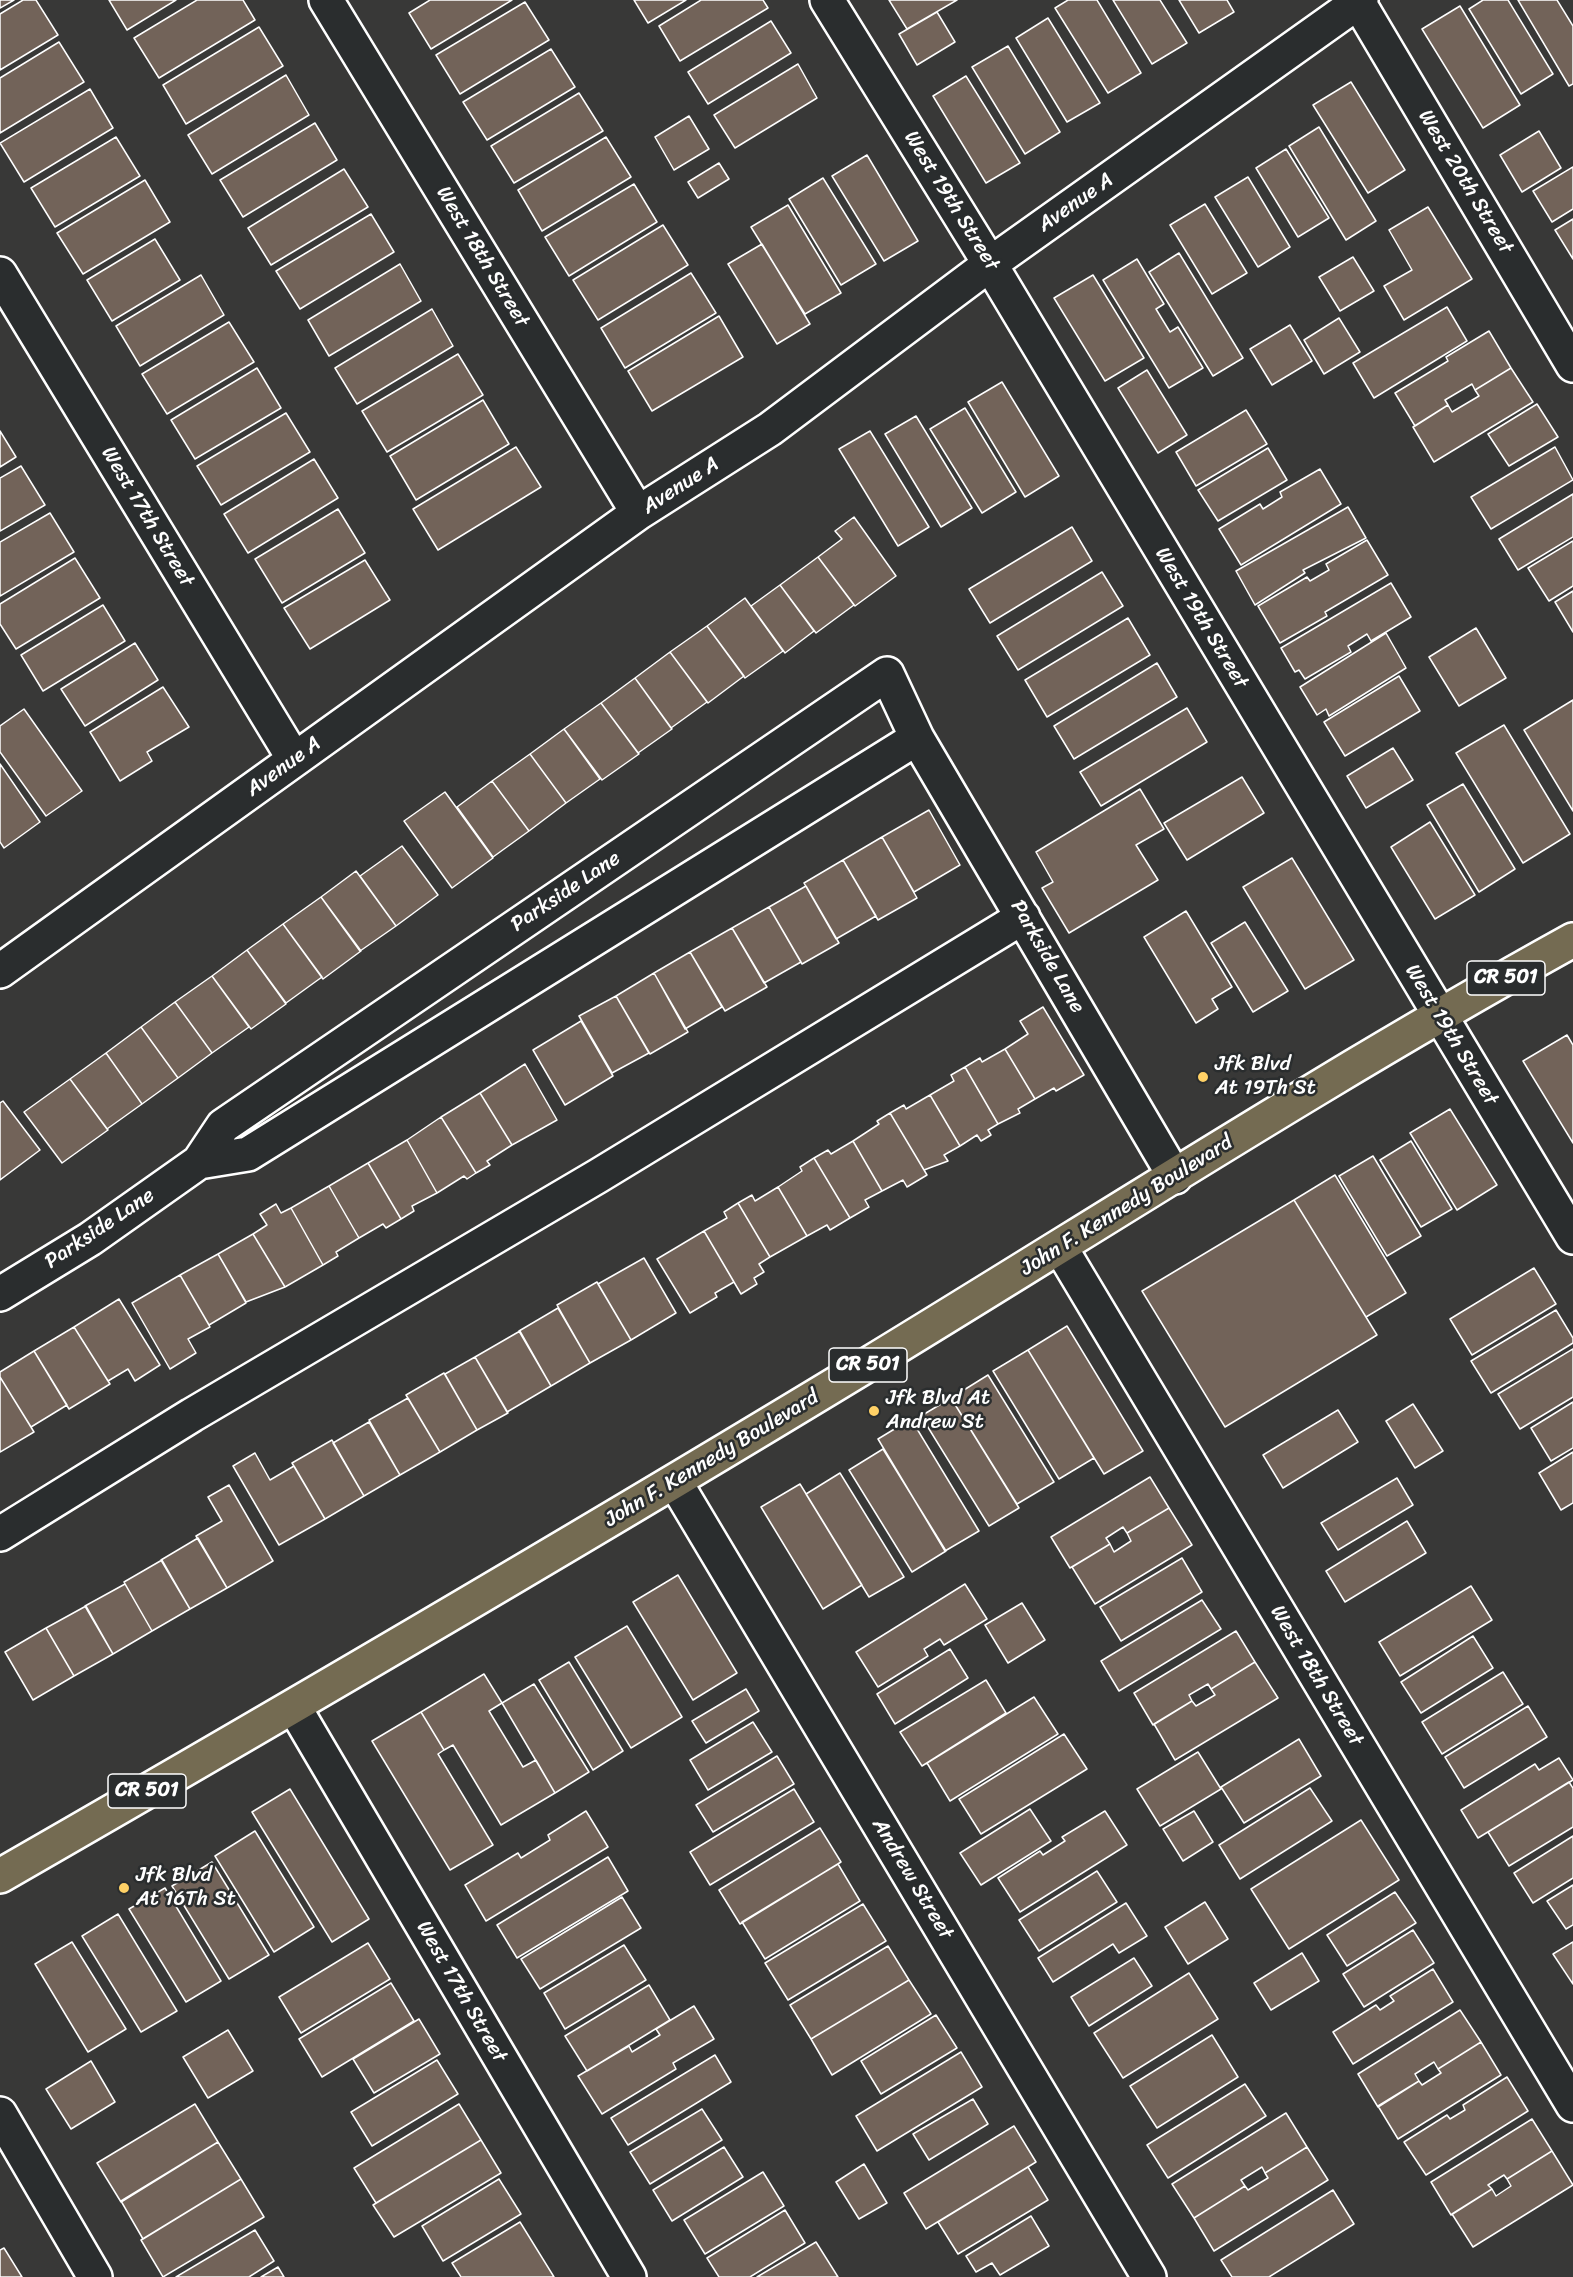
<!DOCTYPE html>
<html>
<head>
<meta charset="utf-8">
<style>
  body { margin:0 }
  canvas { display:block; background:#383837 }
</style>
</head>
<body>
<canvas width="1573" height="2277"></canvas>
<script>
const context = document.querySelector('canvas').getContext('2d');
context.lineJoin = 'round';
function paint(path, color) { context.fillStyle = color; context.fill(path, 'evenodd'); }
function trace(path, color, width, dash) { context.strokeStyle = color; context.lineWidth = width; context.lineCap = dash ? 'butt' : 'round'; context.setLineDash(dash || []); context.stroke(path); }
function drawText(font, color, halo, rows, align = 'center') {
  context.font = font + ' Sriracha,sans-serif'; context.lineWidth = 5; context.setLineDash([]); context.textBaseline = 'middle'; context.strokeStyle = halo; context.fillStyle = color; for (const [text, x, y, turn = 0] of rows) {
    context.save(); context.translate(x, y); context.rotate((+turn || 0) * Math.PI / 180); context.textAlign = isNaN(turn) ? turn : align; if (halo) context.strokeText(text, 0, 0); context.fillText(text, 0, 0); context.restore();
  }
}
const building = new Path2D(`
  M0,0H14L0,8Z
  M23,0H36L58,35L0,70V14Z
  M109,0H176L127,30Z
  M197,0H243L255,20L159,78L134,38Z
  M430,0H512L431,49L409,13Z
  M634,0H686L648,23Z
  M701,0H763L768,8L680,61L659,26Z
  M889,0H957L907,29Z
  M1068,0H1097L1141,73L1108,93L1055,8Z
  M1113,0H1160L1187,43L1152,64Z
  M1179,0H1227L1234,12L1199,33Z
  M1483,0H1508L1553,74L1521,94L1469,9Z
  M1518,0H1557L1573,26V84L1569,86Z
  M525,2L549,40L460,94L436,55Z
  M1460,6L1520,105L1483,128L1422,29Z
  M937,12L955,42L917,65L899,34Z
  M1048,18L1100,103L1067,122L1016,38Z
  M771,21L791,53L708,104L688,72Z
  M259,27L283,66L186,124L163,85Z
  M59,42L84,82L0,133V78Z
  M1008,46L1060,132L1025,154L972,67Z
  M551,49L575,87L487,140L463,102Z
  M798,64L817,98L735,148L714,115Z
  M286,75L309,115L212,174L188,135Z
  M966,76L1020,163L986,183L933,96Z
  M1351,82L1405,170L1368,193L1313,105Z
  M90,89L113,128L24,182L0,143Z
  M579,93L603,131L514,183L491,146Z
  M689,116L709,149L674,170L655,137Z
  M315,123L337,160L243,217L220,180Z
  M1319,127L1376,221L1346,240L1289,146Z
  M1539,131L1561,168L1522,192L1500,155Z
  M116,137L140,176L55,227L31,188Z
  M606,137L631,177L542,231L518,190Z
  M1286,149L1329,218L1298,237L1256,168Z
  M867,155L918,241L884,261L832,176Z
  M719,163L729,179L698,198L688,182Z
  M1573,167V209L1552,222L1533,191Z
  M344,169L368,207L271,265L248,228Z
  M1248,177L1290,247L1258,267L1215,197Z
  M823,178L876,264L841,285L789,199Z
  M145,180L170,222L83,274L57,233Z
  M634,184L657,222L569,276L545,237Z
  M1205,204L1247,273L1212,294L1170,225Z
  M788,205L841,293L805,314L751,227Z
  M1428,207L1472,279L1404,320L1384,286L1412,270L1389,230Z
  M371,214L394,252L300,309L276,271Z
  M1573,219V259L1555,230Z
  M663,225L688,265L598,320L573,280Z
  M155,239L180,280L112,321L87,280Z
  M762,244L810,324L777,344L728,264Z
  M1179,253L1243,358L1213,376L1149,272Z
  M1353,257L1374,291L1340,311L1319,277Z
  M1137,259L1164,304L1156,309L1170,332L1178,327L1203,368L1169,388L1103,280Z
  M400,264L421,301L329,356L308,320Z
  M691,273L716,313L625,368L601,328Z
  M201,275L224,315L140,366L116,326Z
  M1093,275L1144,358L1105,381L1054,298Z
  M1447,307L1467,341L1374,398L1353,363Z
  M432,309L453,346L357,404L335,368Z
  M719,316L743,357L652,411L628,371Z
  M1339,318L1360,352L1324,374L1304,340Z
  M229,322L254,362L167,414L142,374Z
  M1290,325L1312,361L1272,385L1250,349Z
  M1489,331L1511,368L1475,390L1472,384L1445,400L1448,405L1415,426L1395,393L1448,361L1446,357Z
  M458,354L483,395L387,452L362,411Z
  M257,368L281,408L195,459L171,420Z
  M1511,368L1533,402L1434,462L1413,427L1448,405L1452,412L1479,396L1475,390Z
  M1147,370L1187,435L1158,453L1118,388Z
  M1002,382L1059,476L1025,497L968,402Z
  M483,400L509,444L416,500L390,456Z
  M1537,404L1558,437L1509,466L1488,434Z
  M965,408L1016,492L982,513L930,429Z
  M1246,410L1267,444L1196,486L1176,452Z
  M286,413L310,452L221,505L197,466Z
  M916,416L972,508L941,527L885,434Z
  M0,431L16,457L0,467Z
  M870,431L929,527L898,546L839,449Z
  M516,447L541,487L438,550L413,509Z
  M1555,447L1573,480L1491,529L1471,497Z
  M1268,448L1287,480L1218,521L1198,490Z
  M314,459L338,498L248,553L224,514Z
  M21,466L45,505L0,531V478Z
  M1320,469L1341,504L1241,565L1219,529L1260,504L1263,509L1282,497L1280,492Z
  M1573,494V537L1518,570L1499,539Z
  M1348,507L1366,538L1303,570L1305,573L1255,605L1236,571Z
  M338,509L365,553L282,603L255,559Z
  M50,513L74,552L0,596V542Z
  M854,517L896,576L855,606L818,557L842,539L835,531Z
  M1072,527L1092,561L990,623L969,589Z
  M1367,540L1388,575L1325,612L1327,616L1280,643L1258,606L1307,577L1310,581L1329,570L1326,564Z
  M1573,541V586L1549,601L1528,568Z
  M818,557L854,605L816,633L780,585Z
  M75,558L100,598L16,649L0,624V604Z
  M365,560L390,600L310,649L284,608Z
  M1102,572L1123,606L1018,670L997,636Z
  M1391,583L1411,617L1371,641L1367,634L1348,646L1351,652L1305,679L1299,670L1295,672L1281,648Z
  M780,585L814,631L785,653L751,606Z
  M1573,591V632L1555,602Z
  M745,598L783,651L745,678L707,626Z
  M103,605L125,641L43,691L21,655Z
  M1128,618L1150,655L1047,717L1025,680Z
  M707,626L744,676L708,703L670,652Z
  M1476,628L1506,678L1459,706L1429,657Z
  M1386,633L1406,668L1329,716L1326,709L1317,715L1300,687Z
  M135,643L158,680L85,726L61,689Z
  M670,652L707,702L671,728L635,678Z
  M1157,663L1177,697L1074,759L1054,726Z
  M1399,676L1420,711L1345,756L1324,722Z
  M635,678L672,729L638,753L601,703Z
  M163,687L189,727L147,752L152,761L120,781L90,732Z
  M1573,700V811L1524,730Z
  M601,703L639,754L602,780L564,729Z
  M1187,708L1207,742L1101,806L1080,772Z
  M24,709L82,791L46,816L0,752V726Z
  M1504,725L1570,834L1523,863L1456,753Z
  M564,729L600,779L566,803L530,754Z
  M1393,748L1413,780L1366,808L1347,776Z
  M530,754L566,803L529,831L492,781Z
  M0,764L40,822L4,848L0,842Z
  M1242,777L1264,813L1187,860L1164,823Z
  M492,781L529,831L493,857L457,807Z
  M1463,784L1515,869L1479,892L1427,805Z
  M1140,789L1164,829L1136,845L1158,880L1069,933L1042,888L1053,882L1036,852Z
  M445,792L493,858L452,888L404,821Z
  M929,810L960,865L914,892L882,837Z
  M1430,822L1475,895L1435,919L1391,847Z
  M882,837L917,898L878,920L843,860Z
  M402,846L438,895L396,926L360,876Z
  M1292,858L1354,960L1305,989L1243,887Z
  M843,860L876,916L836,939L804,883Z
  M356,871L396,926L360,951L321,897Z
  M806,886L839,943L802,964L769,907Z
  M321,897L361,951L323,979L283,924Z
  M769,907L801,962L764,983L732,928Z
  M1186,911L1232,987L1212,999L1218,1009L1196,1023L1144,937Z
  M1245,922L1288,991L1253,1012L1211,943Z
  M283,924L322,977L286,1003L247,950Z
  M732,928L767,987L725,1011L690,952Z
  M247,950L286,1004L251,1029L212,976Z
  M690,952L722,1007L685,1029L654,973Z
  M654,973L688,1032L650,1054L616,996Z
  M212,976L249,1027L212,1053L175,1002Z
  M616,996L649,1053L612,1073L579,1016Z
  M175,1002L212,1053L178,1078L141,1027Z
  M1043,1007L1084,1075L1056,1091L1054,1088L1035,1099L1005,1049L1028,1034L1020,1021Z
  M581,1021L613,1076L565,1105L533,1050Z
  M141,1027L178,1078L142,1104L106,1053Z
  M1567,1035L1573,1045V1143L1523,1061Z
  M1005,1049L1035,1099L1018,1109L1020,1113L998,1124L965,1067L980,1058L982,1062Z
  M106,1053L142,1104L107,1129L70,1079Z
  M525,1064L557,1120L512,1145L480,1093Z
  M965,1067L998,1124L988,1130L991,1135L981,1141L977,1135L960,1146L930,1095L954,1081L951,1075Z
  M70,1079L108,1130L62,1163L24,1112Z
  M480,1093L512,1145L487,1161L490,1165L476,1173L441,1117Z
  M930,1095L960,1146L944,1155L948,1161L924,1170L890,1113L904,1105L906,1109Z
  M3,1101L40,1150L0,1180V1103Z
  M1450,1109L1497,1185L1457,1210L1410,1133Z
  M890,1113L927,1175L907,1187L903,1180L882,1191L853,1141L879,1124L877,1121Z
  M441,1117L476,1173L467,1179L464,1176L437,1193L407,1140Z
  M407,1140L437,1193L412,1206L414,1211L401,1219L368,1163Z
  M853,1141L882,1191L865,1200L869,1207L850,1218L814,1158L828,1150L831,1154Z
  M1411,1141L1452,1209L1421,1227L1380,1160Z
  M1373,1156L1421,1236L1387,1256L1339,1176Z
  M814,1158L850,1218L830,1230L827,1225L807,1236L778,1187L802,1171L800,1167Z
  M368,1163L401,1219L386,1228L383,1224L359,1238L329,1186Z
  M1335,1175L1406,1293L1366,1317L1294,1200Z
  M329,1186L359,1238L336,1252L338,1256L323,1265L291,1208Z
  M778,1187L807,1236L770,1257L738,1203L752,1195L755,1201Z
  M1294,1200L1377,1335L1225,1427L1142,1291Z
  M738,1203L770,1257L759,1264L764,1272L754,1278L757,1284L741,1294L704,1231L727,1218L724,1212Z
  M276,1204L281,1213L291,1208L323,1265L285,1287L253,1234L267,1225L260,1214Z
  M704,1231L734,1282L715,1293L717,1297L690,1313L657,1259Z
  M253,1234L285,1287L246,1302L218,1254Z
  M218,1254L246,1303L209,1325L180,1275Z
  M644,1258L676,1313L631,1340L598,1284Z
  M1534,1268L1556,1304L1472,1355L1450,1319Z
  M180,1275L210,1327L188,1339L196,1353L170,1369L132,1303Z
  M597,1282L631,1340L590,1363L557,1305Z
  M119,1299L160,1365L135,1381L128,1369L108,1381L74,1327Z
  M558,1308L590,1363L551,1386L519,1331Z
  M1556,1310L1573,1338V1343L1491,1393L1471,1361Z
  M1067,1326L1143,1451L1104,1474L1028,1350Z
  M74,1327L110,1384L69,1409L34,1351Z
  M520,1331L551,1386L507,1412L475,1357Z
  M1573,1349V1397L1520,1429L1498,1394Z
  M1028,1350L1094,1458L1059,1479L993,1371Z
  M34,1351L67,1405L31,1427L0,1377V1372Z
  M475,1357L508,1413L477,1430L445,1374Z
  M444,1373L477,1430L440,1452L406,1395Z
  M988,1375L1054,1482L1017,1504L951,1398Z
  M0,1377L34,1432L0,1452Z
  M408,1398L440,1452L400,1475L369,1420Z
  M951,1398L1019,1508L989,1526L921,1416Z
  M1573,1402V1448L1551,1461L1531,1428Z
  M1413,1404L1443,1451L1415,1468L1386,1421Z
  M1338,1410L1358,1442L1283,1488L1263,1455Z
  M911,1419L979,1531L945,1551L878,1439Z
  M369,1422L400,1475L364,1496L333,1443Z
  M332,1440L364,1496L325,1519L292,1463Z
  M883,1449L946,1551L912,1572L849,1470Z
  M1573,1452V1503L1561,1510L1539,1473Z
  M255,1453L270,1480L294,1466L325,1519L279,1545L233,1466Z
  M840,1473L904,1577L869,1597L806,1494Z
  M1150,1477L1169,1508L1127,1533L1123,1527L1106,1538L1110,1544L1070,1568L1051,1537Z
  M1397,1478L1413,1505L1338,1550L1321,1523Z
  M800,1484L862,1585L823,1609L761,1507Z
  M229,1485L273,1561L227,1588L196,1536L222,1521L208,1497Z
  M1169,1508L1192,1545L1095,1604L1072,1567L1110,1544L1114,1552L1131,1541L1127,1533Z
  M1407,1521L1426,1553L1345,1602L1326,1571Z
  M198,1538L227,1588L190,1609L161,1560Z
  M1182,1558L1202,1592L1121,1641L1100,1607Z
  M162,1560L190,1609L152,1631L124,1582Z
  M678,1575L737,1673L693,1700L633,1602Z
  M125,1584L152,1631L113,1654L85,1606Z
  M965,1584L987,1619L944,1645L940,1639L924,1649L928,1656L878,1687L856,1652Z
  M1471,1586L1492,1620L1400,1676L1379,1642Z
  M1202,1600L1221,1629L1119,1691L1101,1661Z
  M1022,1603L1045,1640L1008,1663L985,1625Z
  M86,1606L113,1654L74,1676L46,1628Z
  M627,1626L682,1717L631,1748L575,1657Z
  M46,1628L74,1676L33,1700L5,1652Z
  M1236,1631L1255,1662L1211,1689L1208,1684L1189,1695L1192,1701L1153,1725L1134,1693Z
  M1473,1636L1493,1668L1421,1713L1401,1682Z
  M950,1649L968,1678L895,1724L877,1694Z
  M569,1662L623,1751L593,1770L539,1680Z
  M1255,1662L1278,1698L1175,1760L1154,1724L1192,1701L1196,1706L1215,1695L1211,1689Z
  M1503,1672L1523,1704L1442,1754L1422,1722Z
  M484,1674L502,1703L489,1711L523,1767L536,1760L555,1793L501,1825L453,1745L444,1750L421,1712Z
  M986,1680L1006,1713L922,1766L900,1732Z
  M534,1684L589,1772L555,1793L502,1703Z
  M746,1689L759,1711L706,1743L692,1721Z
  M1034,1697L1058,1734L950,1801L927,1763Z
  M1528,1706L1547,1737L1464,1788L1445,1757Z
  M421,1712L444,1750L438,1754L493,1845L450,1870L372,1741Z
  M753,1722L772,1752L708,1790L690,1760Z
  M1064,1734L1087,1769L981,1834L959,1799Z
  M1299,1739L1321,1776L1244,1823L1221,1787Z
  M1198,1752L1221,1789L1160,1826L1137,1789Z
  M777,1756L794,1784L713,1832L696,1805Z
  M1559,1758L1573,1780L1478,1838L1461,1810L1535,1764L1539,1770Z
  M1569,1782L1573,1788V1827L1509,1866L1488,1832Z
  M1310,1788L1332,1821L1240,1879L1219,1845Z
  M290,1789L369,1919L332,1942L252,1812Z
  M794,1789L814,1822L710,1885L690,1852Z
  M1030,1809L1051,1841L981,1885L960,1853Z
  M586,1811L608,1847L486,1921L465,1885L518,1853L521,1858L550,1840L548,1835Z
  M1105,1811L1127,1845L1020,1912L998,1878L1040,1851L1043,1855L1065,1841L1062,1837Z
  M1194,1811L1213,1842L1183,1861L1163,1829Z
  M1361,1820L1399,1880L1289,1949L1251,1889Z
  M820,1828L841,1862L740,1924L719,1890Z
  M255,1831L314,1927L274,1952L215,1856Z
  M1573,1836V1878L1533,1903L1514,1873Z
  M608,1857L628,1891L517,1958L497,1925Z
  M212,1862L269,1955L229,1979L172,1886Z
  M838,1864L860,1901L765,1959L742,1922Z
  M1097,1871L1117,1902L1039,1951L1019,1920Z
  M1573,1885V1925L1566,1929L1547,1901Z
  M165,1888L221,1981L186,2002L129,1909Z
  M1395,1892L1416,1923L1347,1966L1327,1935Z
  M622,1897L641,1928L540,1989L521,1959Z
  M1205,1902L1228,1939L1188,1964L1165,1927Z
  M1126,1903L1147,1936L1119,1953L1113,1944L1053,1982L1038,1958Z
  M863,1904L886,1941L788,2000L765,1963Z
  M118,1914L177,2011L141,2032L82,1936Z
  M1413,1930L1434,1963L1364,2007L1343,1974Z
  M72,1942L126,2029L88,2052L35,1964Z
  M1573,1942V1984L1553,1954Z
  M368,1943L390,1979L301,2033L279,1997Z
  M624,1945L646,1980L565,2029L544,1993Z
  M888,1946L909,1980L811,2039L790,2005Z
  M1302,1953L1319,1981L1271,2010L1254,1983Z
  M1134,1958L1152,1986L1089,2026L1071,1997Z
  M1433,1969L1453,2002L1353,2064L1333,2032L1376,2005L1380,2010L1394,2001L1390,1996Z
  M1189,1973L1218,2019L1123,2078L1094,2033Z
  M909,1980L931,2014L832,2075L811,2039Z
  M391,1983L414,2021L322,2077L299,2039Z
  M649,1985L670,2020L587,2071L565,2036Z
  M694,2006L714,2039L673,2063L676,2069L602,2114L578,2076L629,2046L632,2052L660,2035L656,2029Z
  M1460,2010L1481,2042L1438,2069L1434,2062L1415,2074L1419,2081L1378,2107L1358,2074Z
  M936,2015L957,2048L881,2094L861,2061Z
  M419,2019L440,2054L374,2093L353,2059Z
  M228,2030L253,2071L208,2098L183,2057Z
  M1212,2035L1238,2077L1157,2128L1130,2086Z
  M1481,2042L1501,2075L1398,2139L1378,2106L1419,2081L1422,2085L1441,2073L1438,2069Z
  M961,2052L982,2087L877,2151L856,2116Z
  M715,2055L731,2082L628,2145L611,2118Z
  M437,2060L458,2094L372,2146L351,2112Z
  M91,2061L115,2102L71,2129L46,2089Z
  M1507,2077L1528,2111L1426,2175L1404,2142L1447,2115L1450,2119L1465,2110L1463,2105Z
  M1245,2084L1266,2116L1168,2178L1147,2145Z
  M973,2099L988,2124L929,2160L913,2134Z
  M195,2104L218,2142L121,2202L97,2163Z
  M459,2104L481,2140L376,2203L354,2168Z
  M702,2109L722,2140L650,2184L630,2152Z
  M1286,2113L1307,2147L1265,2173L1262,2167L1241,2180L1245,2186L1194,2218L1172,2184Z
  M1532,2119L1552,2151L1507,2179L1504,2175L1488,2185L1492,2189L1451,2215L1431,2182Z
  M1014,2126L1036,2162L926,2229L904,2193Z
  M481,2140L501,2173L394,2237L373,2205Z
  M218,2142L241,2179L143,2239L121,2201Z
  M724,2147L743,2177L672,2221L653,2190Z
  M1307,2147L1328,2180L1214,2251L1194,2218L1245,2186L1248,2190L1268,2178L1265,2173Z
  M1552,2151L1573,2185L1473,2247L1452,2214L1492,2189L1496,2196L1511,2186L1507,2179Z
  M864,2164L887,2203L859,2219L836,2182Z
  M1028,2167L1048,2200L958,2254L938,2222Z
  M763,2172L784,2206L705,2254L684,2220Z
  M241,2179L264,2217L163,2277L141,2240Z
  M499,2179L521,2214L443,2261L422,2226Z
  M1333,2190L1354,2224L1269,2277H1232L1221,2260Z
  M785,2210L805,2243L750,2277H719L707,2258Z
  M1031,2216L1049,2246L1000,2275L992,2263L976,2272L966,2256Z
  M520,2222L554,2277H461L452,2263Z
  M255,2230L274,2261L249,2277H176Z
  M816,2242L838,2277H757Z
  M4,2248L22,2277H0V2250Z
  M278,2267L284,2277H261Z`);
paint(building, '#726359');
trace(building, '#fff', 1.5);
const minor = new Path2D(`
  M326,0L638,513
  M827,0L990,264L1573,1237
  M1357,0L1573,365
  M0,274L294,759
  M0,971L638,513L770,429L990,264L1361,0
  M199,1162L248,1154L917,738
  M1060,1247L1573,2105
  M0,1294L90,1239L199,1162L223,1126L887,674L917,738L1175,1177
  M675,1482L1149,2277
  M0,1534L192,1415L598,1176L1023,917
  M294,1707L629,2277
  M0,2114L95,2277`);
const major = new Path2D(`
  M0,1876C292,1708 584,1537 872,1362C1105,1220 1334,1072 1573,940`);
trace(minor, '#fff', 38);
trace(major, '#fff', 38);
trace(minor, '#2a2d2e', 33);
trace(major, '#746b52', 33);
for (const [x, y, r, color] of [
  [1203,1077,6,"#ffd166"],
  [874,1411,6,"#ffd166"],
  [124,1888,6,"#ffd166"]
]) { const dot = new Path2D(); dot.arc(x, y, r, 0, 2 * Math.PI); context.fillStyle = color; context.fill(dot); trace(dot, '#2a2d2e', 2); }
for (const [x, y, w] of [
  [1506,978,78],
  [868,1365,78],
  [147,1791,78]
]) { const box = new Path2D(); box.roundRect(x - w / 2, y - 17, w, 34, 4.5); context.fillStyle = '#2a2d2e'; context.fill(box); trace(box, '#fff', 1.5); }
drawText('bold 20px', '#fff', null, [
  ["CR 501",1506,978],
  ["CR 501",868,1365],
  ["CR 501",147,1791]
]);
drawText('21px', '#fff', '#2a2d2e', [
  ["West 20th Street",1465,182,59],
  ["West 19th Street",951,201,58],
  ["Avenue A",1076,203,-35],
  ["West 18th Street",482,257,59],
  ["Avenue A",681,486,-33],
  ["West 17th Street",147,517,59],
  ["West 19th Street",1201,618,59],
  ["Avenue A",284,767,-36],
  ["Parkside Lane",566,892,-34],
  ["Parkside Lane",1047,957,60],
  ["West 19th Street",1451,1035,59],
  ["John F. Kennedy Boulevard",1127,1206,-32],
  ["Parkside Lane",100,1229,-34],
  ["John F. Kennedy Boulevard",712,1459,-31],
  ["West 18th Street",1316,1676,59],
  ["Andrew Street",912,1879,59],
  ["West 17th Street",461,1992,60]
]);
drawText('21px', '#fff', '#2a2d2e', [
  ["Jfk Blvd",1215,1065],
  ["At 19Th St",1215,1089],
  ["Jfk Blvd At",886,1399],
  ["Andrew St",886,1423],
  ["Jfk Blvd",136,1876],
  ["At 16Th St",136,1900]
], 'left');
</script>
</body>
</html>
